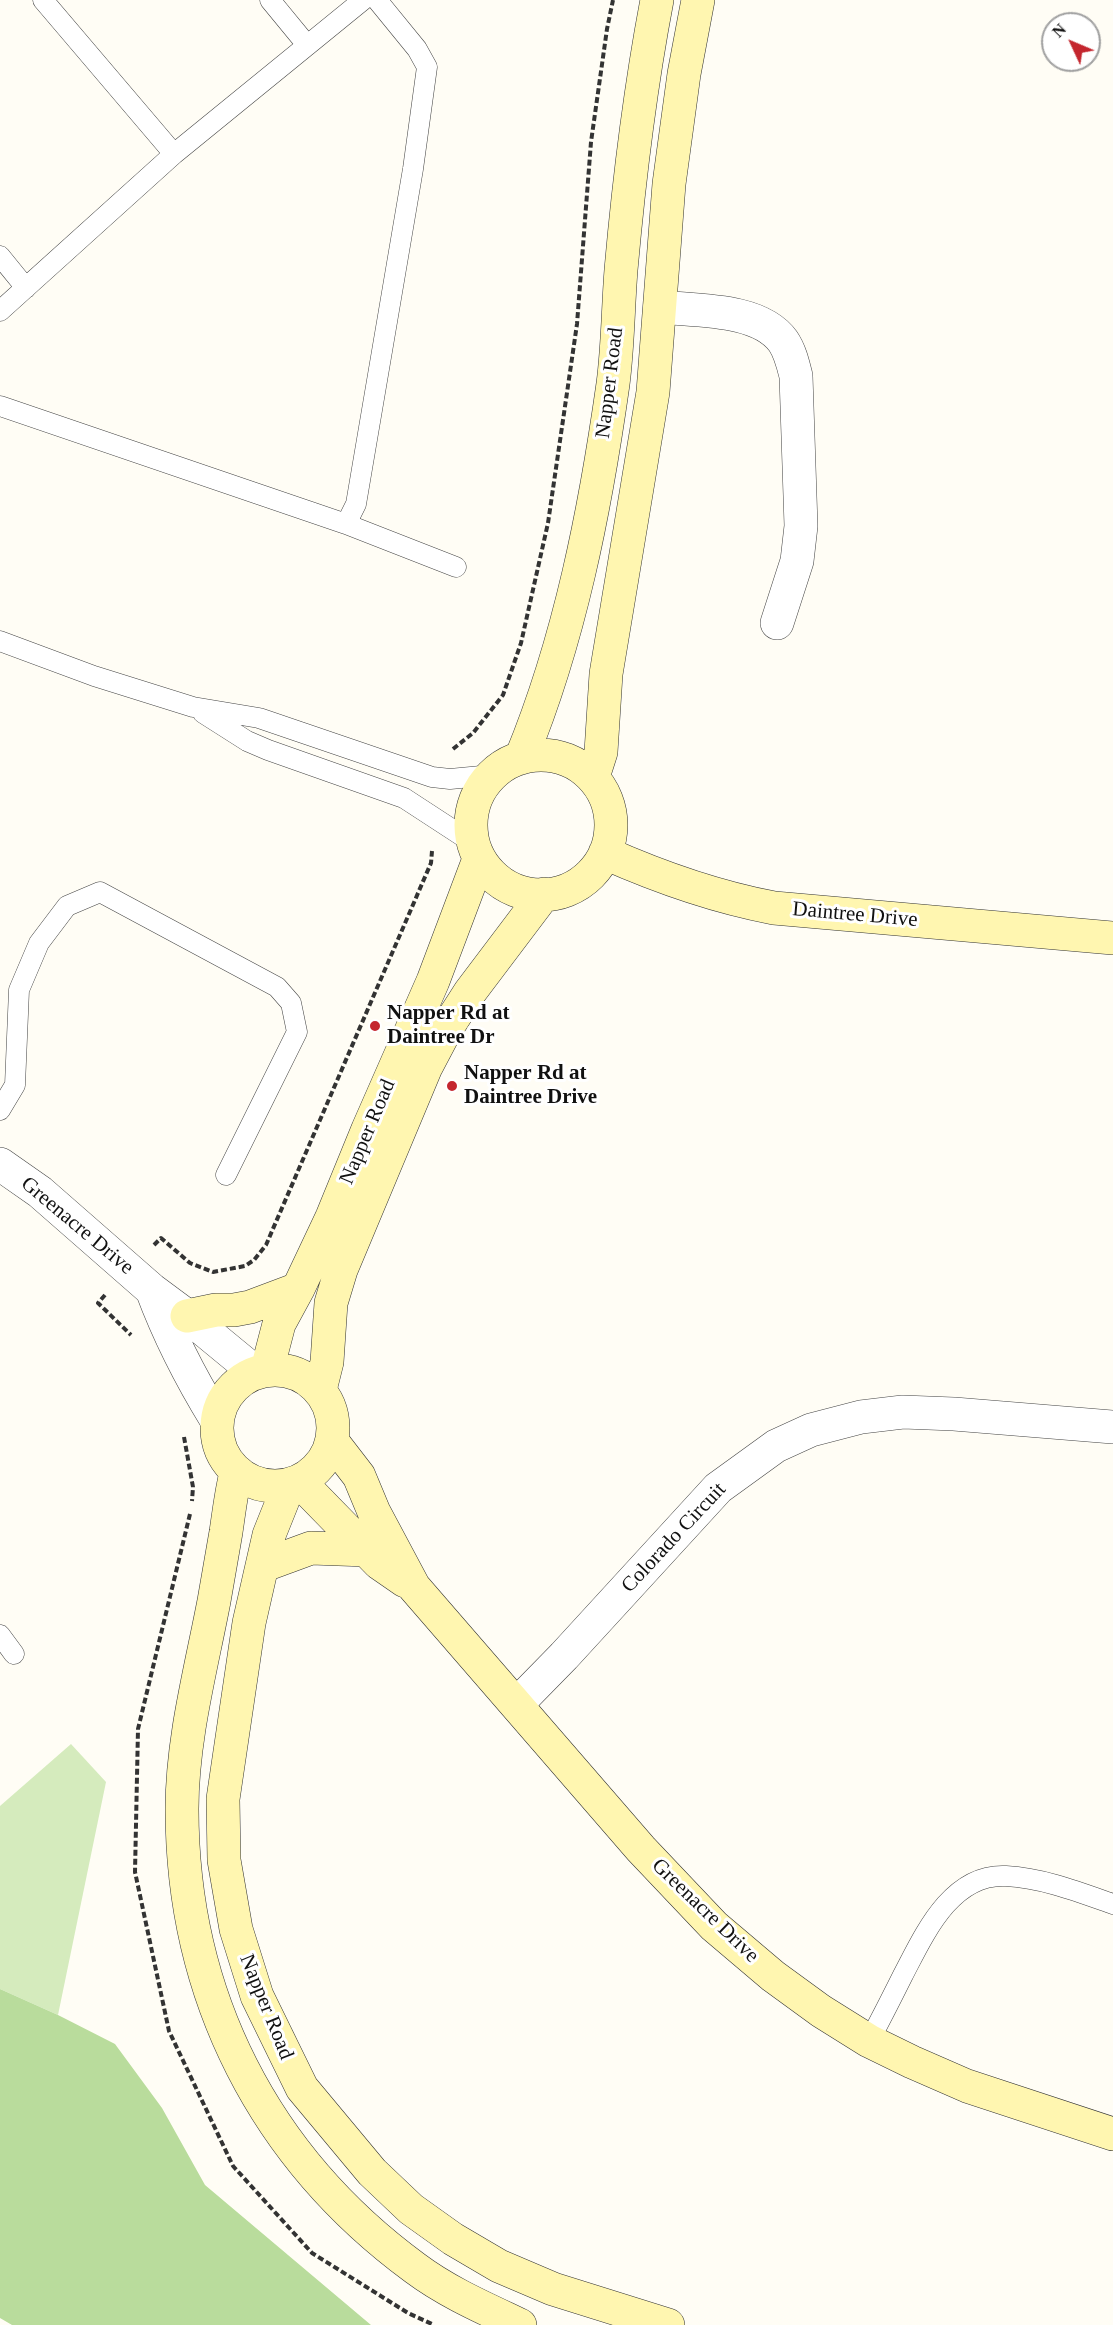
<!DOCTYPE html>
<html>
<head>
<meta charset="utf-8">
<style>
  body { margin:0 }
  #map { position:relative; width:1113px; height:2325px; overflow:hidden; background:#fffdf5; font-family:Georgia,serif }
  canvas { display:block }
  .north { position:absolute; left:1041px; top:12px; width:60px; height:60px; box-sizing:border-box; background:#fff; border:2px solid #a0a0a0; border-radius:50%; rotate:314deg; font-size:16px; font-weight:700; line-height:24px; text-align:center; color:#111 }
  .north::after { content:''; display:block; margin:auto; width:21px; height:27px; background:#c4262e; clip-path:polygon(50% 0,100% 100%,50% 72%,0 100%) }
</style>
</head>
<body>
<div id="map">
<canvas width="1113" height="2325"></canvas>
<div class="north">N</div>
</div>
<script>
const context = document.querySelector('canvas').getContext('2d');
context.lineJoin = 'round';
function paint(path, color) { context.fillStyle = color; context.fill(path, 'evenodd'); }
function trace(path, color, width, dash) { context.strokeStyle = color; context.lineWidth = width; context.lineCap = dash ? 'butt' : 'round'; context.setLineDash(dash || []); context.stroke(path); }
function drawText(font, color, halo, rows, align = 'center') {
  context.font = font + ' Georgia,serif'; context.lineWidth = 6; context.setLineDash([]); context.textBaseline = 'middle'; context.strokeStyle = halo; context.fillStyle = color; for (const [text, x, y, turn = 0] of rows) {
    context.save(); context.translate(x, y); context.rotate((+turn || 0) * Math.PI / 180); context.textAlign = isNaN(turn) ? turn : align; if (halo) context.strokeText(text, 0, 0); context.fillText(text, 0, 0); context.restore();
  }
}
paint(new Path2D(`
  M71,1744L106,1782L58,2015L0,1989V1806Z`), '#d5ebbd');
paint(new Path2D(`
  M0,1989L58,2015L115,2044L162,2108L205,2185L371,2325H12L0,2318Z`), '#b9dc9c');
const lane = new Path2D(`
  M43,0L174,154
  M270,0L307,45
  M0,256L26,288
  M0,311L174,154L363,0
  M0,406L346,524L456,567
  M346,524L356,504L413,169L427,67L417,49L377,0
  M0,641L94,676L193,707L259,718L432,777L450,779L492,775
  M203,713L247,741L268,750L404,798L473,843
  M0,1110L15,1085L19,990L39,943L67,906L100,892L277,987L291,1003L297,1032L226,1175
  M0,1635L14,1654
  M869,2041C881,2019 892,1997 903,1975C924,1935 951,1873 1006,1876C1043,1878 1079,1892 1113,1904`);
const street = new Path2D(`
  M660,307C697,311 759,308 783,341C790,351 793,364 796,376L801,526L797,561L777,623
  M0,1164L40,1192L152,1290L187,1316L255,1372
  M152,1290C168,1333 192,1380 216,1419
  M517,1704L564,1656L718,1488L776,1446L811,1430L861,1417L903,1412L954,1414L1113,1427`);
const secondary = new Path2D(`
  M471 825a70 70 0 1 1 140 0a70 70 0 1 1-140 0Z
  M521,758C570,639 595,511 613,384C618,346 618,308 621,270C629,180 640,89 657,0
  M593,777L601,752L606,674L653,392L669,184L684,74L698,0
  M605,853C659,877 716,897 774,908L1113,938
  M187,1316L216,1310H234L250,1307L298,1289
  M217 1428a58 58 0 1 1 116 0a58 58 0 1 1-116 0Z
  M267,1370L279,1324L298,1289L332,1217L368,1129L433,981L479,859
  M320,1390L327,1362L331,1303L341,1270L426,1067L445,1031L470,992L544,894
  M332,1441L359,1476L374,1512L414,1587L641,1849L714,1926L773,1976L821,2011L869,2041L912,2062L967,2086L1113,2134
  M236,1473C231,1493 229,1512 226,1532C222,1555 218,1578 214,1601C201,1669 182,1739 182,1809C182,1996 264,2157 415,2268C447,2292 484,2308 520,2325
  M299,1481L379,1563L405,1581
  M289,1485L269,1535L249,1623L223,1799L224,1860L236,1929L257,1996L302,2088L372,2172L411,2209L453,2239L499,2266L553,2289L668,2325
  M262,1566L311,1548L367,1550`);
trace(lane, '#444', 21);
trace(street, '#444', 34);
trace(secondary, '#333', 34);
trace(new Path2D(`
  M453,749L473,733L503,695L521,643L548,523L577,324L591,142L607,29L613,0
  M154,1245L161,1238L190,1263L213,1272L245,1266L254,1260L266,1245L431,863L432,851
  M105,1295L98,1303L131,1335
  M184,1437L193,1487L192,1501
  M190,1514L138,1729L135,1872L169,2031L233,2166L312,2253L408,2313L434,2325`), '#333', 4, [6, 3]);
trace(lane, '#fff', 20);
trace(street, '#fff', 33);
trace(secondary, '#fff6b0', 33);
for (const [x, y, r, color] of [
  [375,1026,6,"#c4262e"],
  [452,1086,6,"#c4262e"]
]) { const dot = new Path2D(); dot.arc(x, y, r, 0, 2 * Math.PI); context.fillStyle = color; context.fill(dot); trace(dot, '#fff', 2); }
drawText('21px', '#111', '#fff', [
  ["Napper Road",610,383,-83],
  ["Daintree Drive",855,915,5],
  ["Napper Road",368,1132,-67],
  ["Greenacre Drive",77,1226,40],
  ["Colorado Circuit",674,1538,-47],
  ["Greenacre Drive",705,1911,44],
  ["Napper Road",266,2007,68]
]);
drawText('bold 21px', '#111', '#fff', [
  ["Napper Rd at",387,1014],
  ["Daintree Dr",387,1038],
  ["Napper Rd at",464,1074],
  ["Daintree Drive",464,1098]
], 'left');
</script>
</body>
</html>
